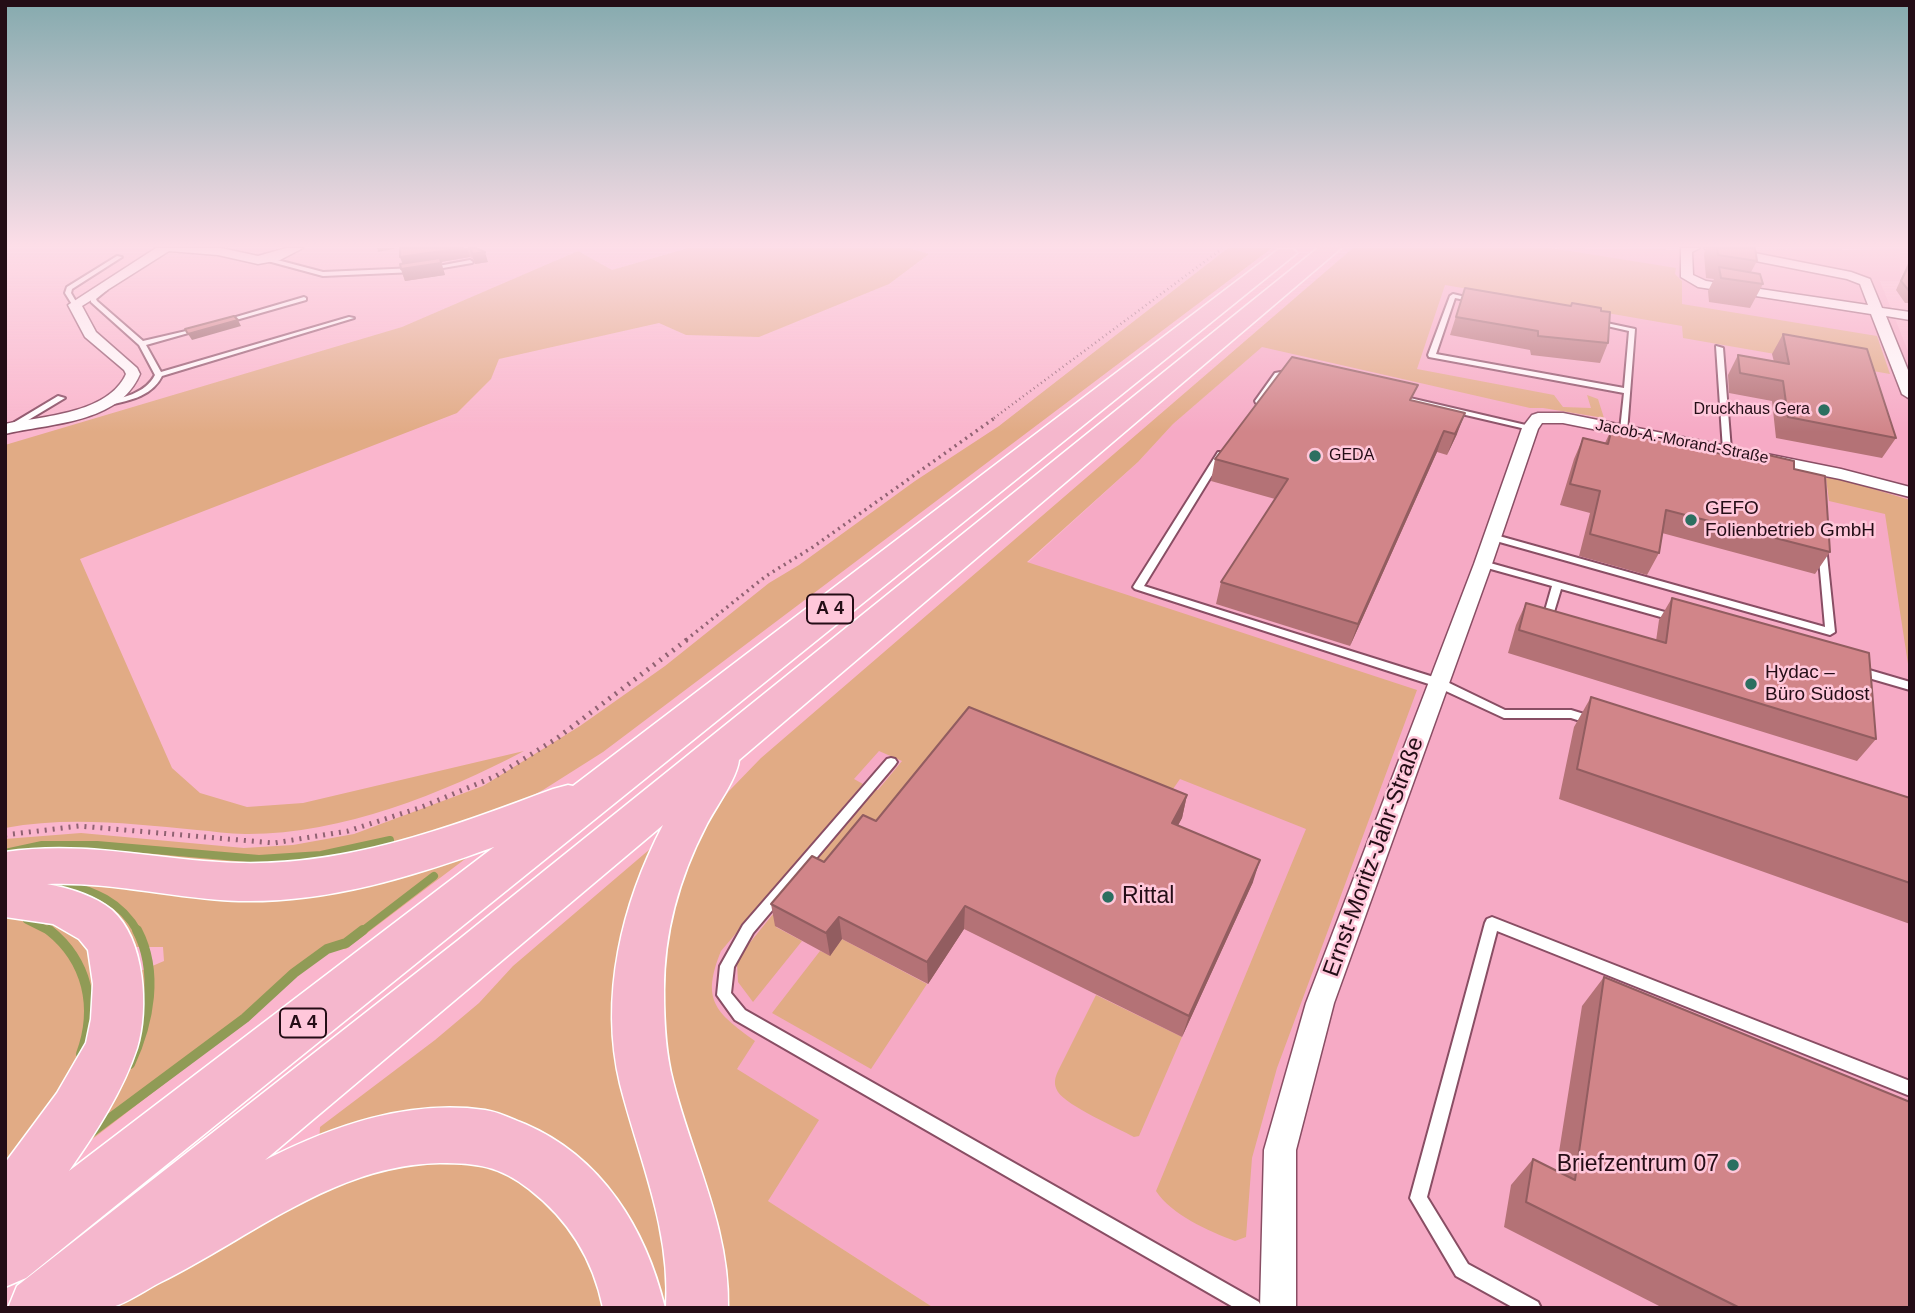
<!DOCTYPE html>
<html>
<head>
<meta charset="utf-8">
<style>
  body { margin:0 }
  #map { position:relative; width:1915px; height:1313px; overflow:hidden; background:#fab6cd; font-family:Helvetica,sans-serif }
  canvas { display:block }
  .frame { position:absolute; inset:0; border:7px solid #240d16; pointer-events:none }
</style>
</head>
<body>
<div id="map">
<canvas width="1915" height="1313"></canvas>
<div class="frame"></div>
</div>
<script>
const context = document.querySelector('canvas').getContext('2d');
context.lineJoin = 'round';
function paint(path, color) { context.fillStyle = color; context.fill(path, 'evenodd'); }
function trace(path, color, width, dash) { context.strokeStyle = color; context.lineWidth = width; context.lineCap = dash ? 'butt' : 'round'; context.setLineDash(dash || []); context.stroke(path); }
function drawText(font, color, halo, rows, align = 'center') {
  context.font = font + ' Helvetica,sans-serif'; context.lineWidth = 5; context.setLineDash([]); context.textBaseline = 'middle'; context.strokeStyle = halo; context.fillStyle = color; for (const [text, x, y, turn = 0] of rows) {
    context.save(); context.translate(x, y); context.rotate((+turn || 0) * Math.PI / 180); context.textAlign = isNaN(turn) ? turn : align; if (halo) context.strokeText(text, 0, 0); context.fillText(text, 0, 0); context.restore();
  }
}
paint(new Path2D(`
  M1372,248L1900,250V281H1880L1910,356V1308H934L768,1201L736,1069L688,982L787,783L1137,463L1173,424Z`), '#f6aac5');
paint(new Path2D(`
  M688,248H909L929,254L889,284L759,337L686,335L659,323L499,359L491,379L457,413L80,559L172,768L200,793L247,807L303,803L524,751C442,794 339,835 245,834C229,834 212,831 197,830C132,824 69,816 5,828V445L402,327L578,251L612,270Z
  M1228,248H1272L603,752L543,790L491,818L297,871L5,859V839L81,833L244,848L293,845L354,834L483,786L580,726L665,666L769,583L799,565L915,481L999,426Z
  M1353,248H1551L1676,268L1675,274L1682,281V304L1877,336L1890,374L1683,338L1682,326L1445,285L1417,369L1554,395L1563,407L1591,408L1587,395L1598,399L1604,418L1543,408H1530L1262,347L1173,424L1138,462L1027,562L1417,690L1277,1068L1252,1158L1246,1237L1235,1241C1208,1231 1172,1215 1156,1191L1306,829L1180,779L1159,809L776,927L802,941L753,1002L738,982L737,964L748,945L874,789L878,790L902,761L879,751L854,779L863,784L721,951C701,1000 715,1012 755,1041L737,1069L819,1120L768,1201L934,1308H715L667,1095L656,933L703,827L729,791L761,758Z
  M1826,478H1837L1910,500V677L1885,514L1829,501Z
  M650,849H661L667,1228L675,1308H654L554,1152L319,1144L320,1127L435,1040L479,1003L513,966Z
  M473,853L346,949H332L300,972L260,1010L60,1164L136,973L164,961L163,947H132L17,884Z
  M5,906L52,917L91,944L100,1032L5,1184Z
  M842,939L927,984L871,1069L772,1013L820,951L830,955Z
  M1096,995L1182,1037L1139,1136L1134,1137C1118,1128 1067,1106 1058,1092C1053,1084 1055,1078 1058,1071Z
  M399,1157L488,1161L562,1208L618,1308H117L193,1249Z`), '#e1ab85');
trace(new Path2D(`
  M5,853L42,845H97L259,859L321,855L390,840
  M61,882C94,891 121,901 138,932
  M27,920L51,932
  M361,932L434,876`), '#909b56', 8);
trace(new Path2D(`
  M49,930C88,961 98,1008 81,1054
  M130,1064C149,1023 159,972 137,930
  M89,1134L245,1018L294,973L327,949L346,943L363,930`), '#909b56', 10);
const lane = new Path2D(`
  M117,256L122,257L72,289L71,293L78,305L73,306L65,293L67,287Z
  M266,257L323,272L415,268L418,270L415,272L323,276L264,260L263,259Z
  M470,260L473,262L472,263L431,270L428,268Z
  M102,289L107,290L96,299L97,301L143,341L199,328V330L146,345L161,372L349,317L354,318L162,376C151,398 126,401 105,406H102V402C122,398 145,394 155,375L139,345L91,302V297Z
  M1453,294L1478,300L1475,302L1455,298L1436,354L1624,388L1629,331L1594,323L1597,321L1635,329L1627,432H1621L1620,430L1624,393L1429,357L1428,355L1450,296Z
  M304,297L306,298V300L222,324L219,322Z
  M1716,346L1723,348L1731,450L1727,452L1723,450Z
  M1292,370L1296,372L1295,374L1281,377L1262,403H1256L1255,401L1275,373Z
  M1397,395L1530,426L1534,428L1530,430L1397,399Z
  M58,396L65,398L15,428H12L8,426Z
  M1218,452H1224L1225,454L1144,586L1443,680L1505,710H1571L1597,718L1599,721L1597,724L1593,725L1571,718H1504L1435,686L1135,589L1133,587Z
  M1492,534L1825,627L1818,548L1820,546H1826L1835,632L1830,635L1489,539L1487,537Z
  M1483,561L1679,616L1680,618L1675,621L1561,589L1554,612L1561,616L1556,619L1545,616L1544,614L1552,586L1480,566L1478,564L1480,562Z
  M1859,667L1910,682V690L1855,674L1854,671Z
  M891,758L895,759L897,762L895,765L753,933L734,967L731,993L745,1010L1259,1302L1262,1308H1235L735,1020L717,995L720,966L743,925L887,759Z
  M1492,917L1910,1081V1096L1497,931L1427,1197L1468,1264L1538,1302L1541,1308H1514L1456,1276L1410,1198L1485,923L1487,919Z`);
const street = new Path2D(`
  M156,248H221L258,256L286,248H303L280,260L258,264L218,255L169,251L82,306L96,332L137,368L140,374C119,424 50,423 5,434V424C42,416 108,414 126,374L124,370L85,337L68,305Z
  M1681,248H1700L1692,252L1693,275L1706,281L1868,305L1860,284L1847,279L1710,252L1704,248H1729L1851,272L1870,279L1882,308L1910,312V320L1886,316L1910,375V399L1902,394L1871,314L1698,287L1681,277Z
  M1538,413H1563L1841,469L1910,487V497L1840,479L1563,423H1542L1538,429L1492,564L1334,1003L1296,1150V1308H1260L1264,1150L1306,1003L1474,564L1522,428L1532,415Z`);
const highway = new Path2D(`
  M1318,248H1341L739,760C737,779 715,808 706,826C679,878 664,932 664,990C664,1020 665,1051 673,1081C692,1157 730,1227 728,1308H666C671,1229 639,1159 620,1084C599,996 622,903 663,825L265,1160C332,1126 408,1099 485,1110C499,1112 512,1119 525,1124C602,1157 646,1229 665,1308H603C593,1259 569,1220 529,1189C499,1166 478,1163 440,1163C334,1165 252,1237 161,1282C145,1290 126,1304 109,1308C101,1309 91,1308 82,1308C58,1308 33,1308 8,1308L17,1286L457,941Z
  M1279,249H1293L1297,253L26,1278L5,1287V1163L57,1093L86,1043L91,1019L93,984L88,950L79,939L53,924L5,917V852C90,840 157,861 239,863C349,866 451,827 553,789L568,785L573,786ZM494,847L69,1171C95,1134 123,1091 137,1048C149,1009 145,939 112,910C95,896 69,888 47,884C112,881 175,899 239,901C328,903 411,877 494,847Z`);
trace(lane, '#894e64', 4);
trace(street, '#894e64', 3);
trace(highway, '#fff', 3);
trace(new Path2D(`
  M994,418L1223,248`), '#906272', 2.5, [1, 3.5]);
trace(new Path2D(`
  M686,640L766,576L813,547L996,417`), '#906272', 3.5, [2, 4.5]);
trace(new Path2D(`
  M5,835L79,826L274,843L348,831L422,807L496,776L556,739L688,639`), '#906272', 5, [2, 6]);
paint(lane, '#fff');
paint(street, '#fff');
paint(highway, '#f5b7cd');
paint(new Path2D(`
  M400,248H476L488,262L475,264L473,259L470,257L441,262L445,275L405,281L401,269L403,264L400,257Z
  M1706,248H1755L1757,261L1751,272L1763,284L1750,308L1709,302L1708,291L1714,279L1706,278L1704,254Z
  M1910,257V303H1905L1896,290L1908,263Z
  M1465,288L1601,311L1608,343L1600,363L1531,355L1530,350L1450,335Z
  M1783,334L1896,438L1882,458L1776,438L1772,401L1729,393L1728,375L1738,355L1774,362L1772,354Z
  M1413,401L1457,434L1447,455L1437,452L1350,646L1216,604L1221,582L1275,499L1211,481L1215,459Z
  M1612,428L1746,460L1751,451L1794,469L1830,552L1815,574L1662,533L1659,553L1647,575L1579,556L1590,513L1560,505L1574,459L1583,438L1605,443Z
  M1672,598L1876,739L1857,761L1508,653L1516,625L1526,603L1656,641L1659,620Z
  M1591,697L1910,798V924L1559,799L1574,727Z
  M1187,795L1182,818L1178,825L1253,882L1182,1037L964,929L928,984L842,939L830,956L775,926L771,904L824,862Z
  M1604,977L1910,1308H1663L1504,1227L1511,1185L1533,1159L1556,1171L1582,1006Z`), '#b47276');
paint(new Path2D(`
  M377,248H398L378,252Z
  M463,248H467L470,257L441,262L445,275L405,281L401,269L404,267L400,257Z
  M485,252L488,262L475,264L472,254Z
  M238,320L241,326L192,340L188,334Z
  M1465,413L1457,434L1447,455L1455,434Z
  M1444,431L1437,452L1350,646L1358,624Z
  M1187,795L1182,818L1167,846L1172,823Z
  M1260,860L1253,882L1182,1037L1189,1016Z
  M965,906L964,929L928,984L927,962Z
  M839,917L842,939L830,956L826,933Z`), '#925d60');
const building = new Path2D(`
  M400,248H463L400,257Z
  M468,248H476L485,252L472,254L471,250Z
  M1717,248H1755L1757,261L1718,255Z
  M440,258L441,263L401,269L400,264Z
  M1910,263V292L1901,281Z
  M1719,267L1760,274L1763,284L1721,278Z
  M1465,288L1571,306L1572,303L1601,308V311L1610,312L1608,343L1538,336V331L1456,317Z
  M234,316L238,320L188,334L185,329Z
  M1783,334L1867,349L1896,438L1788,417L1783,381L1740,373L1738,355L1789,364Z
  M1292,357L1418,385L1410,400L1465,413L1455,434L1444,431L1358,624L1221,582L1288,479L1215,459Z
  M1612,428L1751,461V451L1794,461V469L1825,476L1830,552L1666,510L1659,553L1590,534L1600,491L1570,484L1583,438L1608,444Z
  M1672,598L1869,653L1876,739L1519,630L1526,603L1666,643Z
  M1591,697L1910,798V883L1577,769Z
  M969,707L1187,795L1172,823L1260,860L1189,1016L965,906L927,962L839,917L826,933L771,904L812,856L824,862L863,815L876,821Z
  M1604,977L1910,1102V1308H1740L1526,1202L1533,1159L1575,1180Z`);
paint(building, '#d18589');
trace(building, '#925d60', 2);
const sky = context.createLinearGradient(0, 0, 0, 432);
sky.addColorStop(0, '#85aaae');
sky.addColorStop(0.57, '#fddee8');
sky.addColorStop(1, '#fddee800');
context.fillStyle = sky;
context.fillRect(0, 0, 1915, 432);
for (const [x, y, r, color] of [
  [1824,410,7,"#2c6f60"],
  [1315,456,7,"#2c6f60"],
  [1691,520,7,"#2c6f60"],
  [1751,684,7,"#2c6f60"],
  [1108,897,7,"#2c6f60"],
  [1733,1165,7,"#2c6f60"]
]) { const dot = new Path2D(); dot.arc(x, y, r, 0, 2 * Math.PI); context.fillStyle = color; context.fill(dot); trace(dot, '#ffc7da', 2.5); }
drawText('16px', '#240d16', '#ffc7da', [
  ["Druckhaus Gera",1810,410],
  ["GEDA",1329,456,"left"]
], 'right');
drawText('16px', '#240d16', '#ffc7da', [
  ["Jacob-A.-Morand-Straße",1682,442,11]
]);
for (const [x, y, w] of [
  [830,609,46],
  [303,1023,46]
]) { const box = new Path2D(); box.roundRect(x - w / 2, y - 14.5, w, 29, 5); context.fillStyle = '#ffc7da'; context.fill(box); trace(box, '#240d16', 2); }
drawText('bold 18px', '#240d16', null, [
  ["A 4",830,609],
  ["A 4",303,1023]
]);
drawText('19px', '#240d16', '#ffc7da', [
  ["GEFO",1705,509],
  ["Folienbetrieb GmbH",1705,531],
  ["Hydac –",1765,673],
  ["Büro Südost",1765,695]
], 'left');
drawText('23px', '#240d16', '#ffc7da', [
  ["Ernst-Moritz-Jahr-Straße",1374,857,-70]
]);
drawText('23px', '#240d16', '#ffc7da', [
  ["Rittal",1122,897],
  ["Briefzentrum 07",1719,1165,"right"]
], 'left');
</script>
</body>
</html>
